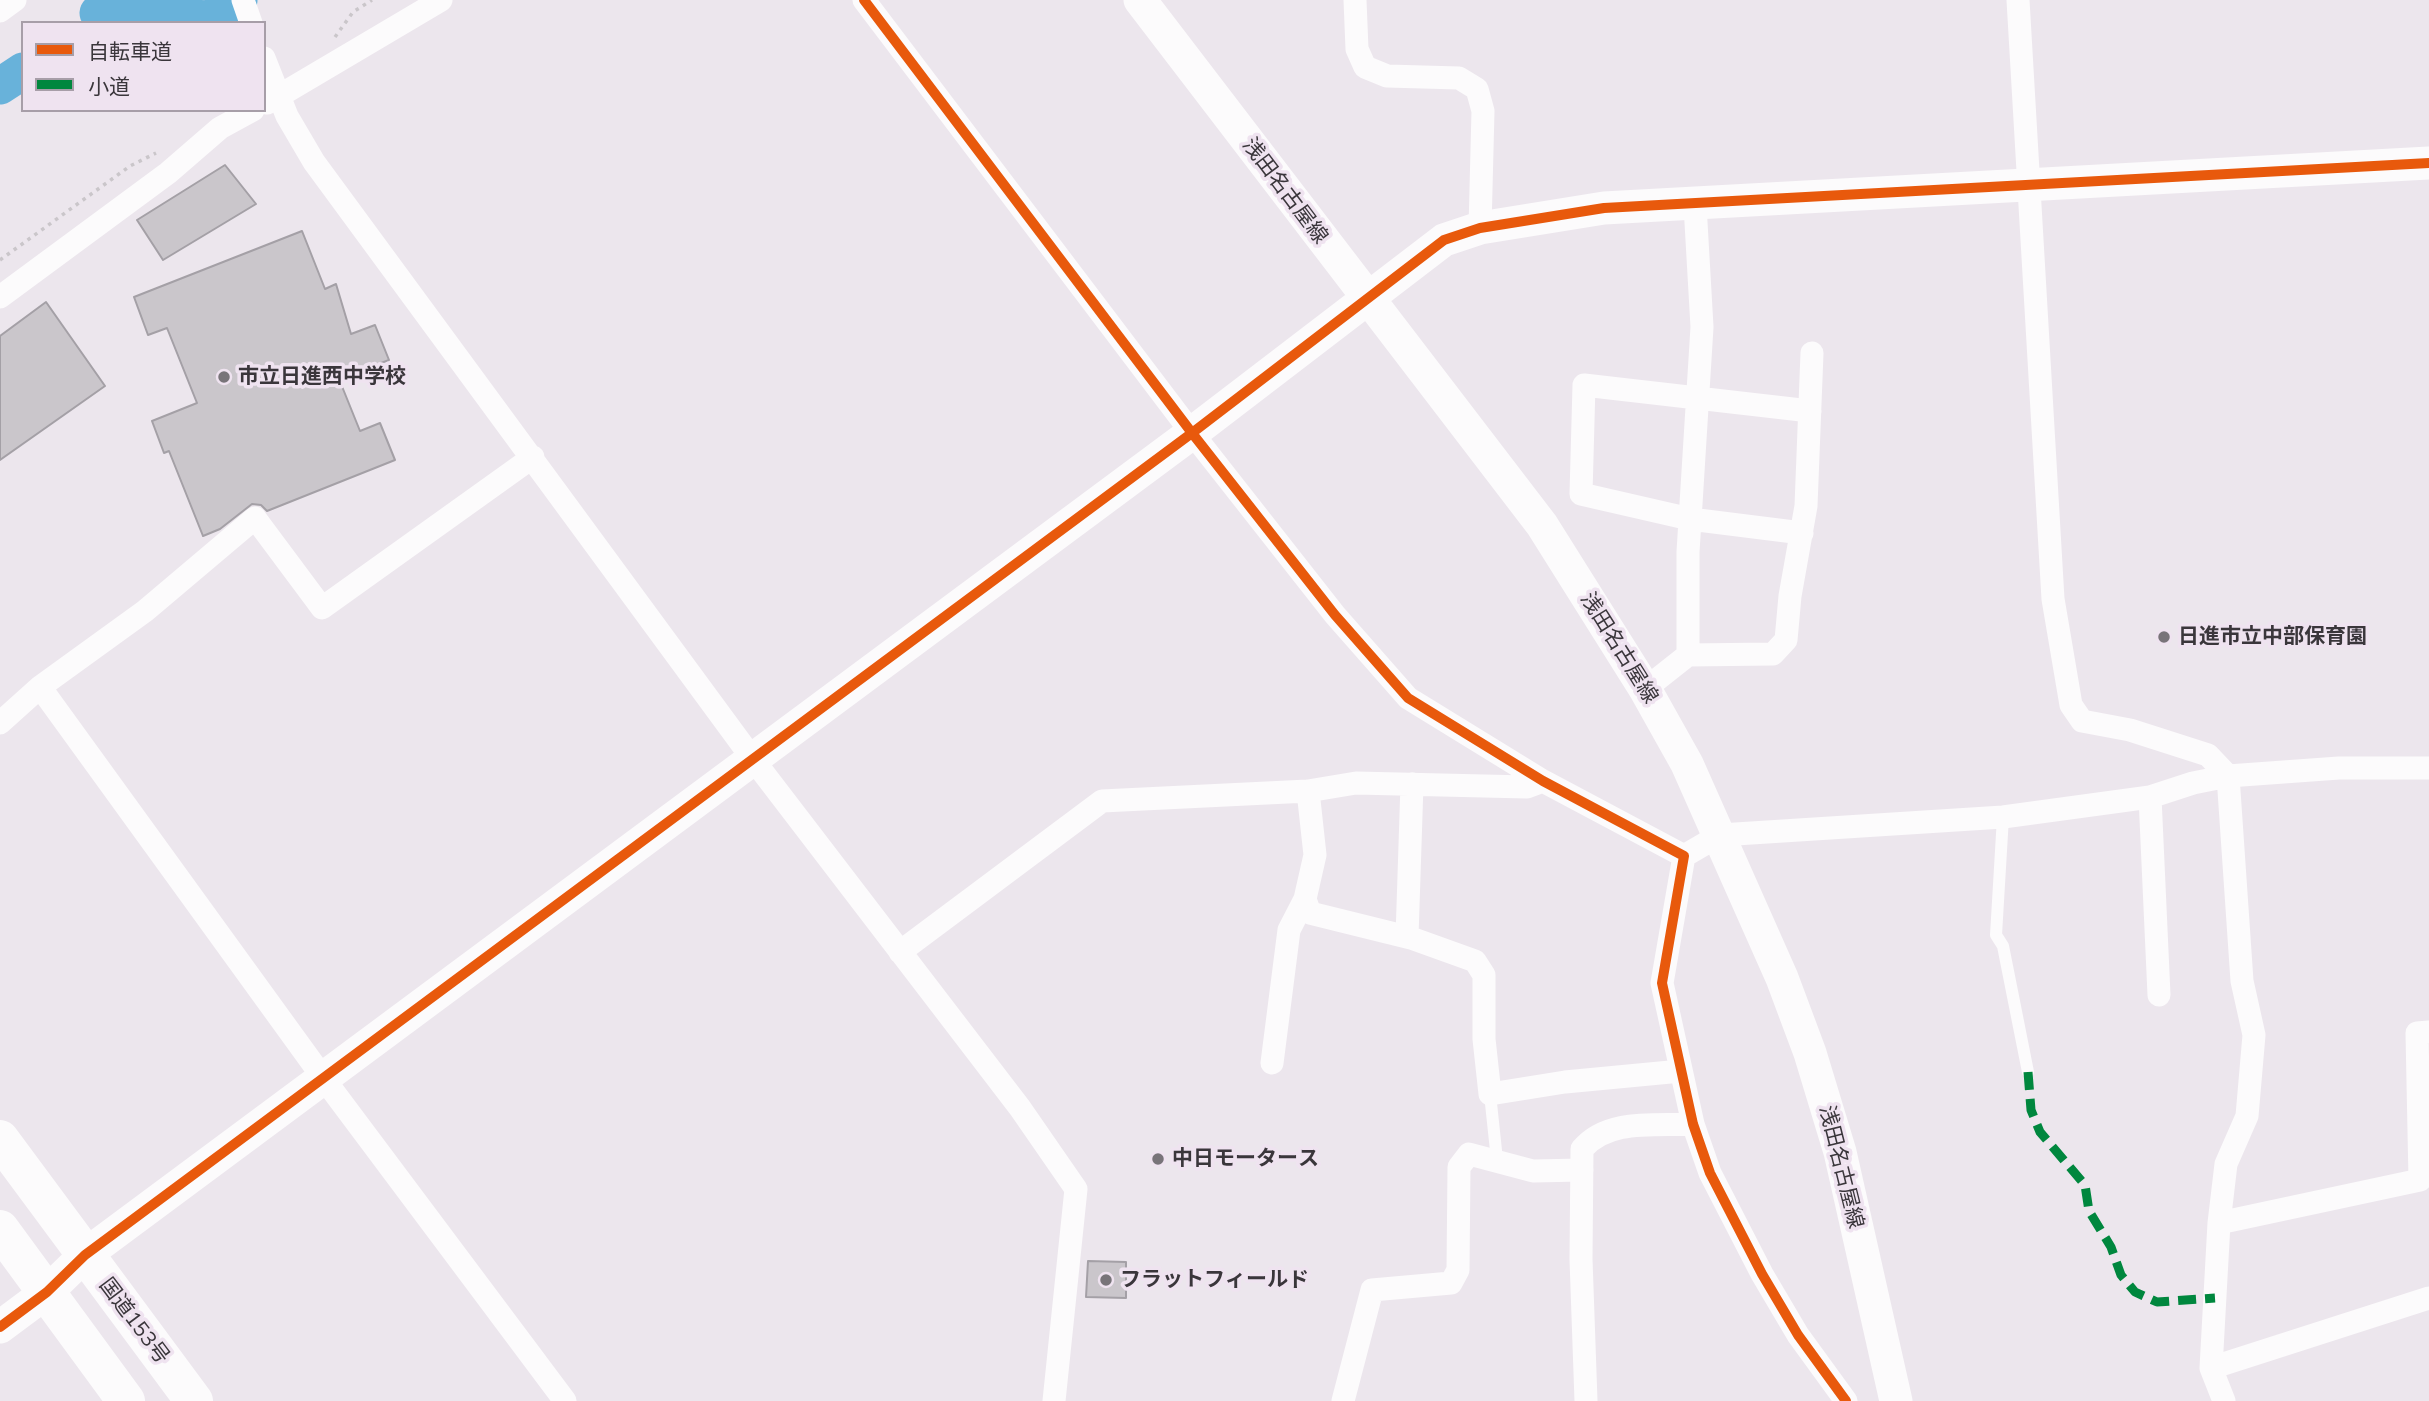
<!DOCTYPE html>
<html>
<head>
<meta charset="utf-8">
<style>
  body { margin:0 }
  #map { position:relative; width:2429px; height:1401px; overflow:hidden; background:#ece6ed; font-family:Mulish,"Noto Sans JP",sans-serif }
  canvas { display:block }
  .legend { position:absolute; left:21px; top:21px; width:245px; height:91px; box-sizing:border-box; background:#efe3f0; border:2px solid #a79ea8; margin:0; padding:9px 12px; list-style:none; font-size:21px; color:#3a363b }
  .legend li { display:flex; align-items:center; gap:14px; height:35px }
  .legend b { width:35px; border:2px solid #a79ea8 }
</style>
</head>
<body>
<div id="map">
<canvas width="2429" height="1401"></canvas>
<ul class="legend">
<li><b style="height:9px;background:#e8590c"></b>自転車道</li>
<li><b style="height:9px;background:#00873e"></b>小道</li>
</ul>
</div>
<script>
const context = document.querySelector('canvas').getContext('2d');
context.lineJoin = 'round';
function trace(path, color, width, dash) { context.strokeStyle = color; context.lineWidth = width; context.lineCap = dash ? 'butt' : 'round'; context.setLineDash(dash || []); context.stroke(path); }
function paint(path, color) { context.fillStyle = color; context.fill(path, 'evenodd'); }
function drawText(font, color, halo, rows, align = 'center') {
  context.font = font + ' Mulish,"Noto Sans JP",sans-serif'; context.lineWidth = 7; context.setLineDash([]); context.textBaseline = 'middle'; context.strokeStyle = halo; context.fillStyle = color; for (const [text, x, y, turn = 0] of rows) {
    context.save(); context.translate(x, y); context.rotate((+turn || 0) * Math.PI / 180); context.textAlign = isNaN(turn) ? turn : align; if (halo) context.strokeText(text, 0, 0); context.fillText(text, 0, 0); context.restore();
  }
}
trace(new Path2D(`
  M98,13L210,19L239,0
  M0,86L23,71`), '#68b2da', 37);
const building = new Path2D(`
  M225,165L256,204L163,260L137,220Z
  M302,231L325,289L336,284L351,334L375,325L389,360L339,379L360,431L380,423L395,460L267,511L261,505L252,504L220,529L203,536L169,451L164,453L152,421L197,403L167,328L148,335L134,297Z
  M46,302L105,386L0,460V336Z
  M1088,1261L1126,1262V1298L1086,1297Z`);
paint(building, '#cac6cb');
trace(building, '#a4a0a6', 2);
trace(new Path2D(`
  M335,37L353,12L372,0
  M0,260L130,166L156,153`), '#cac6ca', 3.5, [3.5, 5]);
trace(new Path2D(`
  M2003,817L1996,935L2003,946L2028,1072
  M1490,1094L1497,1160`), '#fcfbfc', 12);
trace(new Path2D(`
  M243,0L251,23
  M864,0L1192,433L1335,615L1408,698L1543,781L1684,856L1662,983L1693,1124L1710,1173L1762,1274L1798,1335L1846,1401
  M1355,0L1357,49L1365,67L1387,76L1459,78L1477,89L1483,111L1480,228
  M2018,0L2053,599L2071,705L2082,721L2130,730L2208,755L2228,776L2242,981L2254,1035L2247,1116L2226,1164L2219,1223L2211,1368L2224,1401
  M0,11L15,0
  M264,58L287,116L314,162L752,758L1020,1108L1076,1189L1054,1401
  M267,103L441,0
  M0,297L168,173L220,128L253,110
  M1802,533L1690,519L1581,494L1584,385L1810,411
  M1688,655V552L1702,327L1695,205
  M40,687L324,1079L565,1401
  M1645,689L1688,655L1773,654L1786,640L1790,596L1806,506L1812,353
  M0,723L40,687L145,611L255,518L322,608L533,457
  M1308,791L1315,855L1305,899L1310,913L1411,938L1475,961L1484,975V1039L1490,1094L1565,1082L1681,1071
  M2150,797L2159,995
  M1684,856L1720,835L2003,817L2150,797L2193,783L2228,776L2339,768H2429
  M1407,937L1412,784
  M900,952L1102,801L1308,791L1356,783L1527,787L1543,781
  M1272,1063L1289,930L1305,899
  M2219,1223L2420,1180L2417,1033L2429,1032
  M2211,1368L2429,1298
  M1343,1401L1372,1290L1451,1283L1458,1270L1459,1167L1469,1154L1533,1171L1582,1170
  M1586,1401L1581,1259L1582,1149C1608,1118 1656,1126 1693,1124`), '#fcfbfc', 23);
trace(new Path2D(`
  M1140,0L1542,525L1645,689L1687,764L1782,978L1810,1053L1840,1152L1896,1401
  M0,1327L47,1292L85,1255L1192,433L1444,240L1480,228L1604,208L2429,163`), '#fcfbfc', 33);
trace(new Path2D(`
  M0,1139L194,1401
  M0,1229L126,1401`), '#fcfbfc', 38);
trace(new Path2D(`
  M2028,1072L2031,1110L2040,1132L2085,1185L2089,1211L2111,1247L2121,1275L2135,1292L2157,1302L2215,1298`), '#00873e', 9, [18, 9]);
trace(new Path2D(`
  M864,0L1192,433L1335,615L1408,698L1543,781L1684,856L1662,983L1693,1124L1710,1173L1762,1274L1798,1335L1846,1401
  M0,1327L47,1292L85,1255L1192,433L1444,240L1480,228L1604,208L2429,163`), '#e8590c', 10);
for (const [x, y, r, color] of [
  [224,377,7,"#787479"],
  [2164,637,7,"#787479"],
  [1158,1159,7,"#787479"],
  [1106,1280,7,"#787479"]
]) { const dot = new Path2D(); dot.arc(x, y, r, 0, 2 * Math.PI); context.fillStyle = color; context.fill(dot); trace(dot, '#efe3f0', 2.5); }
drawText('21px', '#3a363b', '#efe3f0', [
  ["浅田名古屋線",1285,191,53],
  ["浅田名古屋線",1619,648,58],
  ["浅田名古屋線",1841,1167,76],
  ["国道153号",134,1321,53]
]);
drawText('bold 21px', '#3a363b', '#efe3f0', [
  ["市立日進西中学校",238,377],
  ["日進市立中部保育園",2178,637],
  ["中日モータース",1172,1159],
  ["フラットフィールド",1120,1280]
], 'left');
</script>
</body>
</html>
